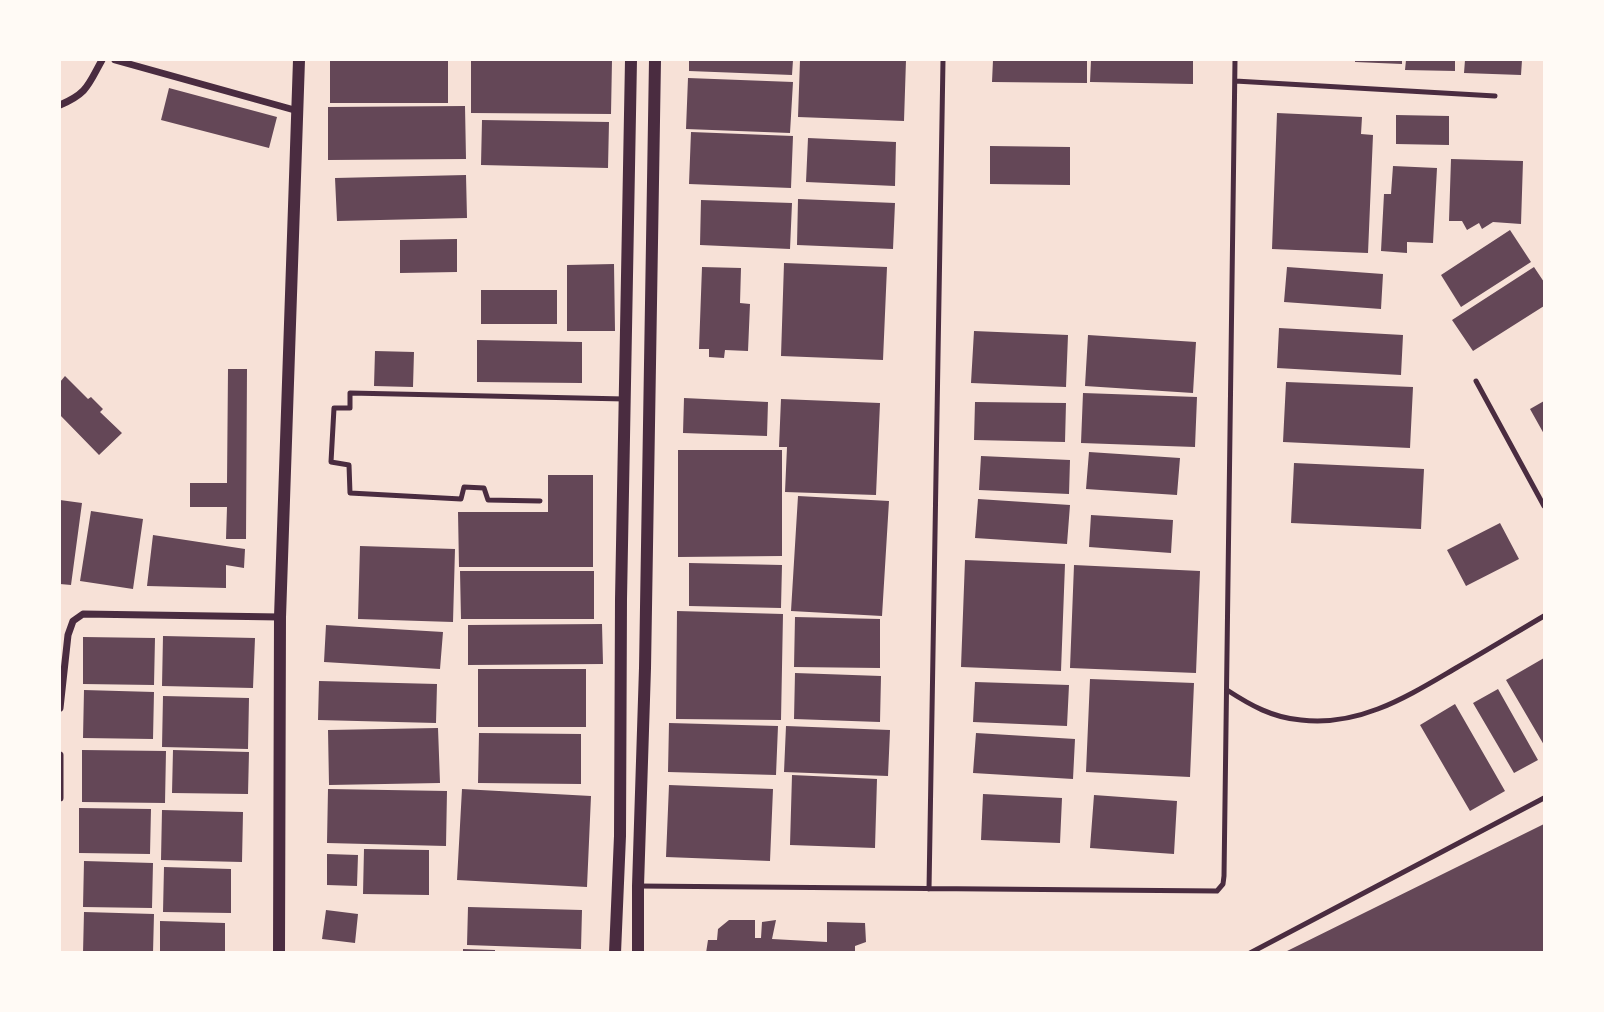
<!DOCTYPE html>
<html>
<head>
<meta charset="utf-8">
<style>
  body { margin:0 }
  #map { position:relative; width:1604px; height:1012px; overflow:hidden; background:#f7e1d7; font-family:"Archivo Narrow",sans-serif }
  canvas { display:block }
  .frame { position:absolute; inset:0; border:61px solid #fffaf5; pointer-events:none }
</style>
</head>
<body>
<div id="map">
<canvas width="1604" height="1012"></canvas>
<div class="frame"></div>
</div>
<script>
const context = document.querySelector('canvas').getContext('2d');
context.lineJoin = 'round';
function paint(path, color) { context.fillStyle = color; context.fill(path, 'evenodd'); }
function trace(path, color, width, dash) { context.strokeStyle = color; context.lineWidth = width; context.lineCap = dash ? 'butt' : 'round'; context.setLineDash(dash || []); context.stroke(path); }
paint(new Path2D(`
  M330,60H448V103H330Z
  M471,60H612L611,114L471,113Z
  M689,60H793L792,75L689,71Z
  M800,60H906L904,121L798,117Z
  M993,60H1087V83L992,82Z
  M1091,60H1193V84L1090,82Z
  M1355,60H1402V64L1355,62Z
  M1406,60H1455V71L1405,70Z
  M1465,60H1522L1521,75L1464,73Z
  M688,78L793,82L790,133L686,129Z
  M169,88L277,117L269,148L161,120Z
  M465,106L466,159L328,160V107Z
  M1277,113L1362,117L1361,134L1373,135L1368,253L1272,249Z
  M1396,115L1449,116V145L1396,144Z
  M482,120L609,122L608,168L481,165Z
  M691,132L793,136L791,188L689,184Z
  M808,138L896,142L895,186L806,182Z
  M990,146L1070,147V185L990,184Z
  M1451,159L1523,161L1521,224L1493,222L1482,229L1479,223L1467,230L1462,221H1449Z
  M1393,166L1437,168L1433,243L1407,242V253L1381,251L1384,194H1391Z
  M466,175L467,218L337,221L335,178Z
  M798,199L895,203L893,249L797,245Z
  M701,200L792,203L790,249L700,245Z
  M1510,230L1531,262L1461,307L1441,275Z
  M457,239V272L400,273V240Z
  M784,263L887,267L883,360L781,356Z
  M614,264L615,331H567V265Z
  M702,267L741,268L740,303L750,304L748,351L725,350L724,358L709,357V349H699Z
  M1287,267L1383,274L1381,309L1284,302Z
  M1534,267L1544,282V306L1473,351L1452,320Z
  M481,290H557V324H481Z
  M1279,328L1403,335L1401,375L1277,368Z
  M974,331L1068,335L1066,387L971,383Z
  M1088,335L1196,342L1193,393L1085,386Z
  M477,340L582,342V383L477,382Z
  M375,351L414,352L413,387L374,386Z
  M228,369H247L246,539H226L227,507H190V483H227Z
  M65,376L88,399L91,397L103,409L100,412L122,433L99,455L60,415V382Z
  M1286,382L1413,387L1410,448L1283,442Z
  M1083,393L1197,397L1195,447L1081,443Z
  M684,398L768,402L767,436L683,433Z
  M781,399L880,403L876,495L785,492L787,447H779Z
  M1544,401V434L1530,409Z
  M975,402L1066,403L1065,442L974,440Z
  M678,450H782V556L678,557Z
  M1089,452L1180,458L1177,495L1086,489Z
  M981,456L1070,460L1069,494L979,490Z
  M1294,463L1424,469L1421,529L1291,523Z
  M548,475H593V567H459L458,512H548Z
  M798,496L889,501L882,616L791,611Z
  M978,499L1070,505L1067,544L975,538Z
  M60,500L82,503L71,585L60,584Z
  M91,511L143,519L133,589L80,581Z
  M1091,515L1173,520L1171,553L1089,547Z
  M1500,523L1519,559L1466,586L1447,550Z
  M153,535L245,549L244,568L226,565V588L147,586Z
  M360,546L455,549L453,622L358,619Z
  M965,560L1065,564L1061,671L961,667Z
  M689,563L782,565L781,608L689,606Z
  M1074,565L1200,571L1196,673L1070,668Z
  M460,571H594V619H461Z
  M677,611L783,614L781,720L676,719Z
  M795,617L880,619V668L794,667Z
  M602,624L603,664L468,665V625Z
  M326,625L443,632L440,669L324,662Z
  M163,636L255,638L253,688L162,686Z
  M83,637L155,638L154,685L83,684Z
  M1544,658V745L1506,680Z
  M478,669H586V727H478Z
  M795,673L881,676L880,722L794,719Z
  M1090,679L1194,683L1190,777L1086,772Z
  M319,681L437,684L436,723L318,720Z
  M975,682L1069,685L1067,726L973,722Z
  M1498,689L1538,760L1514,773L1473,703Z
  M84,690L154,692L153,739L83,738Z
  M163,696L249,698L248,749L162,747Z
  M1455,704L1505,791L1470,811L1420,725Z
  M669,723L778,726L776,775L668,772Z
  M786,726L890,730L888,776L784,772Z
  M438,728L440,783L329,785L328,730Z
  M479,733L581,734V784L478,783Z
  M976,733L1075,739L1073,779L973,773Z
  M82,750L166,751L165,803L82,802Z
  M173,750L249,752L248,794L172,793Z
  M792,775L877,779L875,848L790,845Z
  M669,785L773,789L770,861L666,857Z
  M328,789L447,791L446,846L327,843Z
  M462,789L591,796L587,887L457,880Z
  M983,794L1062,798L1060,843L981,840Z
  M1094,795L1177,801L1174,854L1090,848Z
  M79,808L151,809L150,854L79,853Z
  M162,810L243,812L242,862L161,860Z
  M1544,824V953H1283Z
  M364,849L429,850V895L363,894Z
  M327,854L358,855L357,886L327,885Z
  M84,861L153,863L152,908L83,907Z
  M164,867L231,869V913L163,912Z
  M468,907L582,910L581,949L467,945Z
  M326,910L358,914L355,943L322,939Z
  M84,912L154,914L153,953H83Z
  M729,920H755V938H761L762,922L776,920L772,939L827,942V922L865,923L866,942L855,946V953H706L708,940H717L718,929Z
  M160,921L225,923V953H160Z
  M463,949L495,950V953H463Z`), '#644757');
trace(new Path2D(`
  M1235,81L1495,96
  M1476,381L1544,506
  M540,501L488,500L484,488L464,487L461,499L350,493L349,465L331,462L334,408H350V393L625,399
  M1227,690C1250,705 1273,718 1301,720C1360,727 1408,696 1456,668C1486,651 1515,633 1544,616
  M638,886L1217,891L1223,884L1224,876L1235,60
  M929,889L943,60
  M1250,953L1544,798`), '#4a2c40', 5);
trace(new Path2D(`
  M115,60L298,111
  M60,105C88,93 88,85 102,60
  M60,708L68,635L73,621L83,614L280,617
  M60,755V798`), '#4a2c40', 7);
trace(new Path2D(`
  M279,953L280,617L299,60
  M615,953L620,836L621,599L631,60
  M638,953V886L645,668L655,60`), '#4a2c40', 12);
</script>
</body>
</html>
